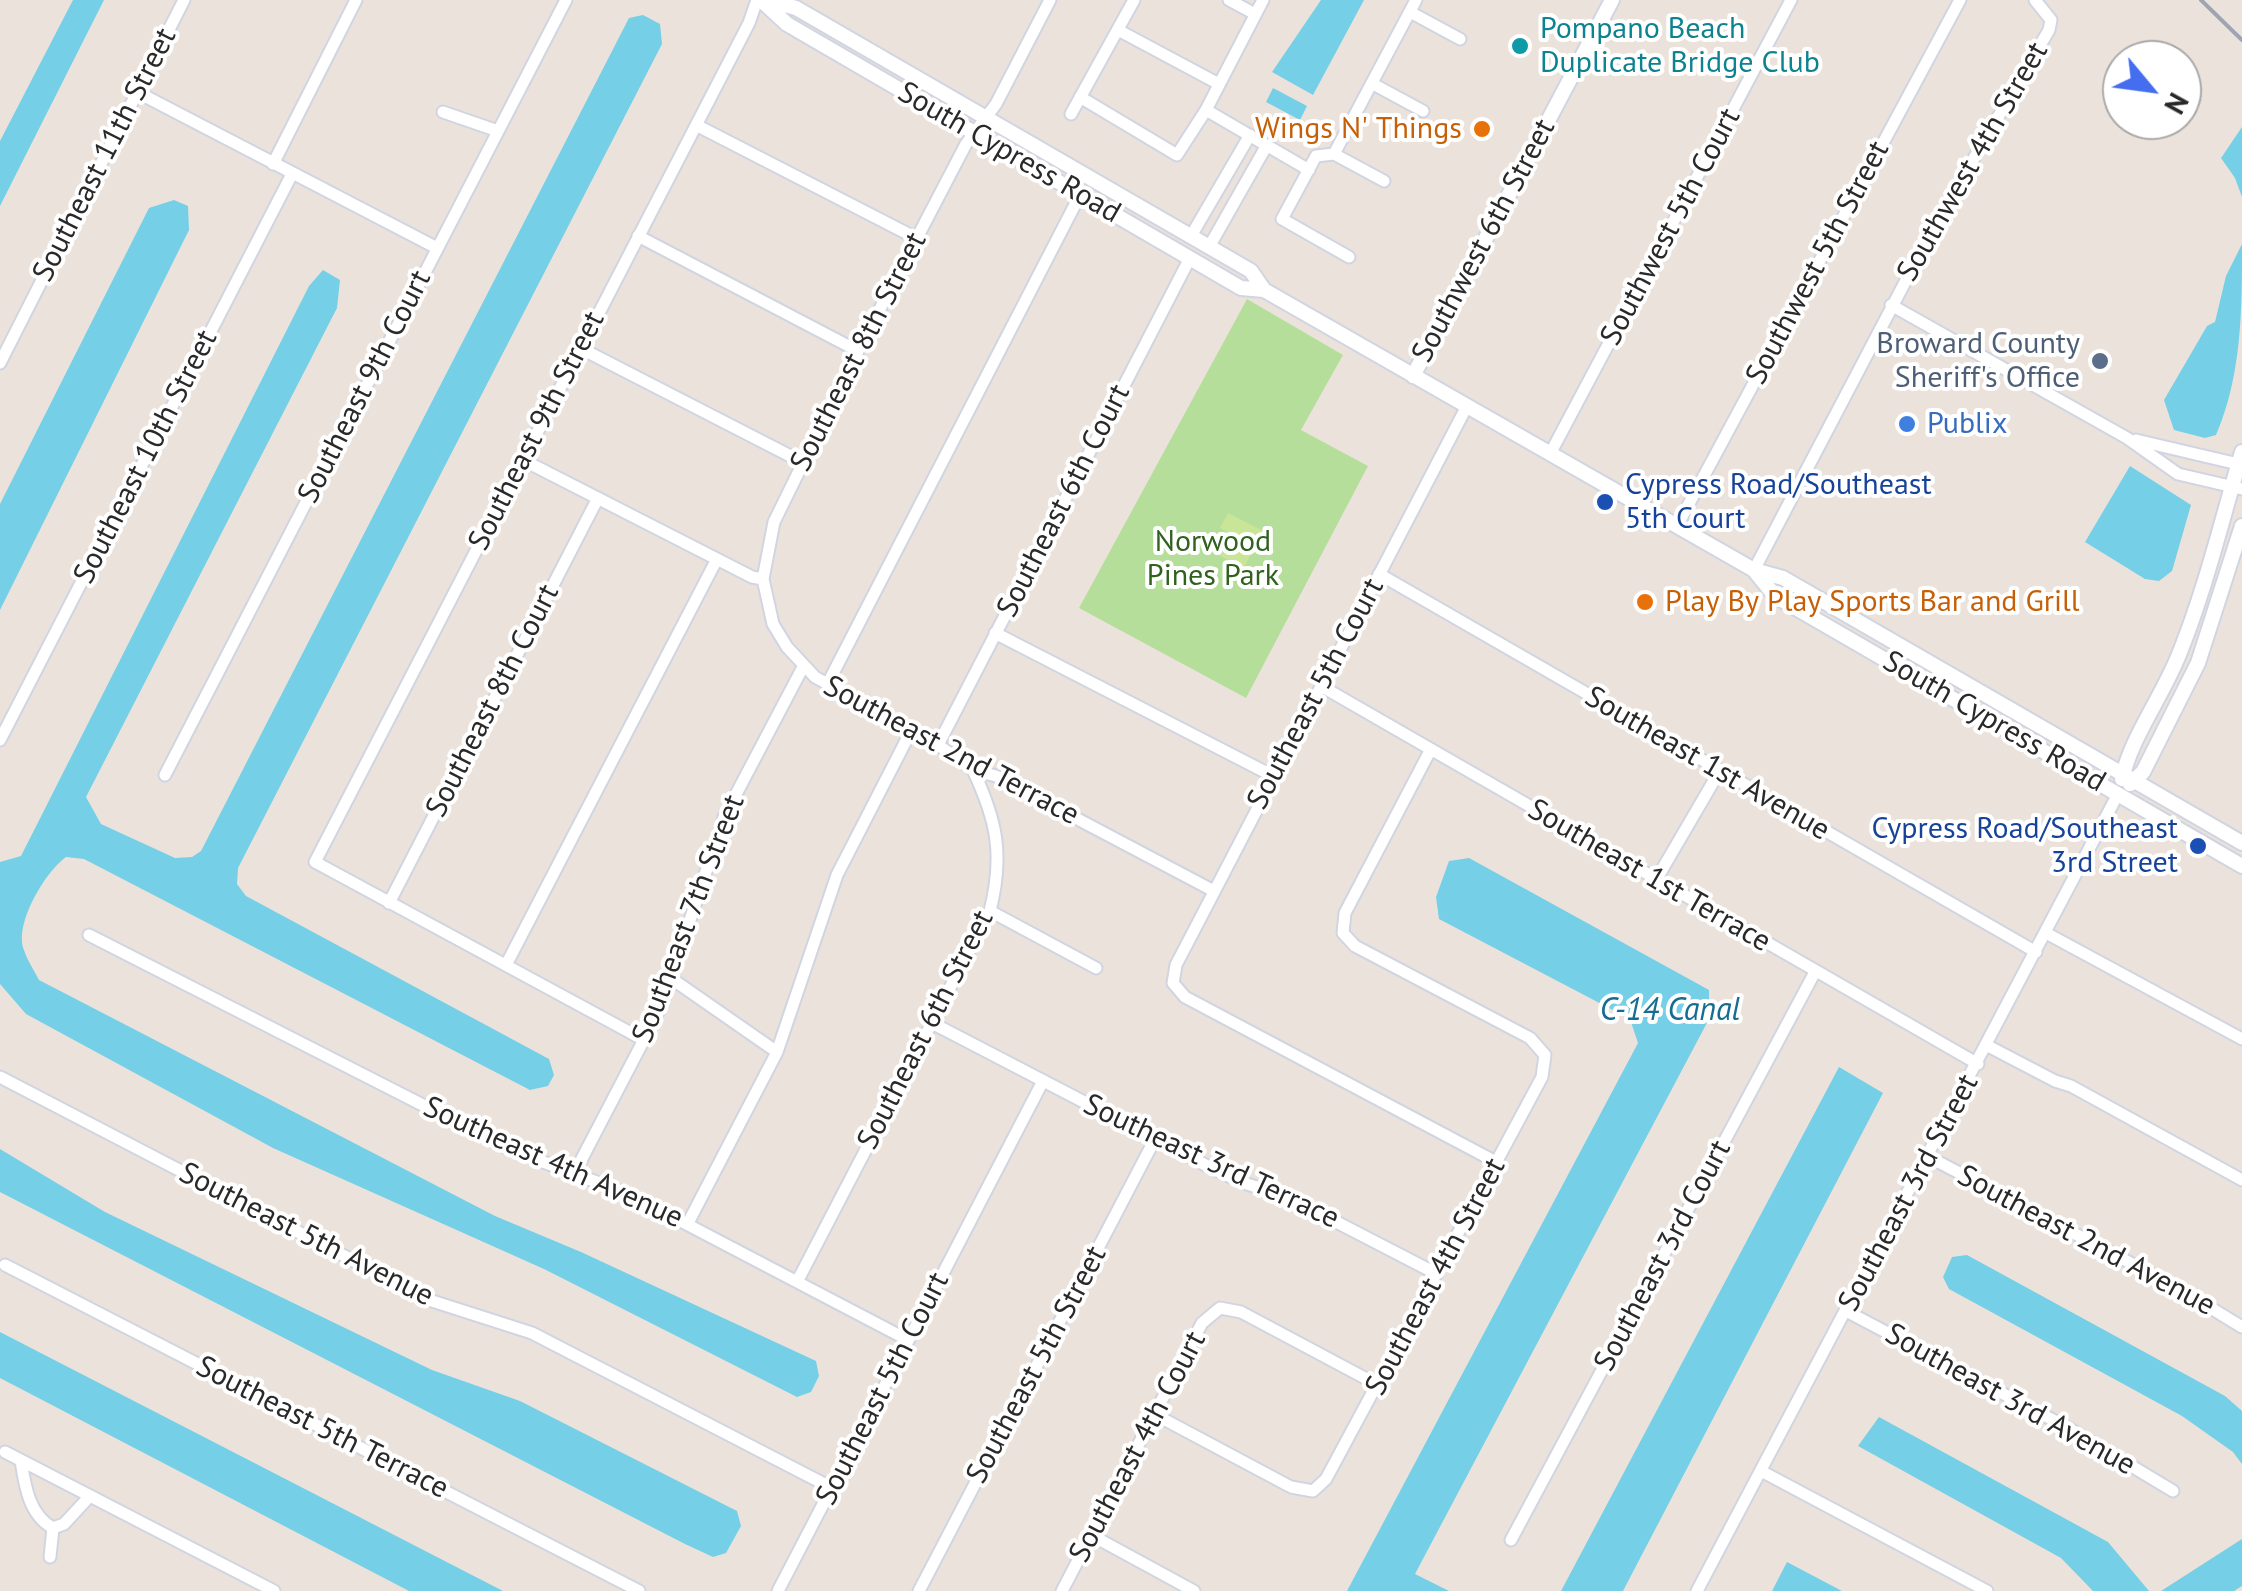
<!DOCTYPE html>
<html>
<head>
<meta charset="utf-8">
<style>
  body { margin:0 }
  #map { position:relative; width:2242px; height:1591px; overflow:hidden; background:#ebe3db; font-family:"PT Sans",sans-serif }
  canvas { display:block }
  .north { position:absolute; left:2102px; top:40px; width:100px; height:100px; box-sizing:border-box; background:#fff; border:2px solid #a9a9a9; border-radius:50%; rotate:119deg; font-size:28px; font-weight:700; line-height:40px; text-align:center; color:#292929 }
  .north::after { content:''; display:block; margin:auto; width:35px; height:45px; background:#446eef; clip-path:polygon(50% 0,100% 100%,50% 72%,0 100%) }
</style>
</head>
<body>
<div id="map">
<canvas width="2242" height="1591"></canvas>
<div class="north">N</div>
</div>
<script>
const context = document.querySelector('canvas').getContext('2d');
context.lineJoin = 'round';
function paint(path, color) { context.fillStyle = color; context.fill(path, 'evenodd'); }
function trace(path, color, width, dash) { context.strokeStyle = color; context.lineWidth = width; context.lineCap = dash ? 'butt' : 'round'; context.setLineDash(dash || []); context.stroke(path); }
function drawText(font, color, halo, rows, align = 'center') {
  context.font = font + ' "PT Sans",sans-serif'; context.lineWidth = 8; context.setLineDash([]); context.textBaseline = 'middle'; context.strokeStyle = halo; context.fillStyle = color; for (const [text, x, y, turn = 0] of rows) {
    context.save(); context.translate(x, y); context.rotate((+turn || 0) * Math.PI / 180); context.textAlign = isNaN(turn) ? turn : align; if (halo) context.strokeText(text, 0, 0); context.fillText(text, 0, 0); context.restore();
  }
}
paint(new Path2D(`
  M1247,299L1343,355L1301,430L1368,466L1246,698L1079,608Z`), '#b6de9b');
paint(new Path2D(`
  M1228,513L1263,531L1255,547L1220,528Z
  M1217,534L1252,552L1244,568L1209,550Z`), '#c9e597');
paint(new Path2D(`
  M73,0H104L0,206V141Z
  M1321,0H1364L1313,95L1272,72Z
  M643,15L660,24L662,44L238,868L237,884L246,896L549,1059L554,1075L548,1086L530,1090L84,859L66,857C45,872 14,924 24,950C27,960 34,970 39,980L495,1216L581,1252L816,1361L819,1376L811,1392L797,1397L544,1269L273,1148L26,1014L0,984V862L21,856L309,286L323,270L340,280L337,308L86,797L101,824L175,858L192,857L201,851L629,18Z
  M1273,88L1307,106L1300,120L1266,102Z
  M2242,127V197L2235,178L2221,158Z
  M174,200L188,206L189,230L0,610V504L149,208Z
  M2242,244C2242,309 2242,375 2216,435L2205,438L2174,430L2164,400L2207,326L2215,322L2226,276Z
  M2130,466L2191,505L2172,571L2159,581L2145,579L2085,542Z
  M1469,858L1709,990V1019L1415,1574L1449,1591H1347L1638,1043L1630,1019L1439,919L1436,897L1449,861Z
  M1839,1067L1883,1093L1623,1591H1561Z
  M0,1149L105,1212L432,1370L520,1401L737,1511L741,1526L726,1553L713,1557L685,1544L0,1192Z
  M1967,1255L2225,1396L2242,1411V1464L2233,1452L2182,1416L1949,1289L1943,1277L1952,1257Z
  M0,1332L503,1591H409L0,1378Z
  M1879,1417L2108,1542L2149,1591H2093L2061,1558L1858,1446Z
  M2242,1539V1586L2234,1591H2161Z
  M1787,1562L1842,1591H1772Z`), '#74cfe7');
const minor = new Path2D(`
  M1050,0L996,104L966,144L858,351L774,522L763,579L773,624L787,647L815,677L938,745L973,770L996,776L1214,891
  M1229,0L1255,14
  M1410,12L1460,39
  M1118,30L1219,84
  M1373,84L1423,111
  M137,92L437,248
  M1080,97L1177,155L1206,110L1263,0
  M1206,110L1309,170
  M443,112L498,131
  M1071,114L1134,0
  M696,125L916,238
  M1334,154L1384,181
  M273,164L356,0
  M638,236L858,351
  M1191,236L1250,135
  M1209,247L1267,145
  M1349,257L1282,219L1316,156L1334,154L1416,0
  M1891,305L2127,438L2178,474L2242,489
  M580,348L802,462
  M0,363L184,0
  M1467,406L1176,965L1173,983L1185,997L1496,1162
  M2136,440L2242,465
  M1550,454L1791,0
  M523,460L752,577L763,579
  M1677,526L1960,0
  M1754,570L1935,225L2049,30L2051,20L2035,0
  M1379,574L2036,952
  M995,633L1273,776
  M827,685L1080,195
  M1321,686L1978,1064
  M0,740L292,174
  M938,745L1190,258
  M165,775L566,0
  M1656,880L1719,772
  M389,903L598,498
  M990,911L1096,968
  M2046,933L2242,1039
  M89,935L509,1149L631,1195L908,1340
  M506,965L717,559
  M672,979L777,1052
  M932,1023L1215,1170L1244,1183L1290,1198L1437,1274
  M644,1040L315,862L749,23L757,0
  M1988,1046L2055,1081L2071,1086L2242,1180
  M0,1077L429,1300L532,1333L832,1488
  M1929,1157L2178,1288L2242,1327
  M575,1172L662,1005L724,817L803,667
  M688,1223L777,1052L837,875L911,731
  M5,1265L639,1591
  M798,1280L990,911C1004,855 997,821 973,770
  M1846,1311L2070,1429L2173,1491
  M1154,1414L1291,1487L1313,1491L1326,1479L1542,1077L1545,1055L1530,1038L1355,946L1343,933L1345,913L1431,749
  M5,1452L274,1591
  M21,1461C25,1486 29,1515 53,1528L64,1524L89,1497
  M1761,1471L1987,1591
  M1091,1535L1194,1591
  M1511,1540L1815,972
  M50,1557L53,1528
  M778,1591L1043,1081
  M919,1591L1155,1139
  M1062,1591L1202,1323L1220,1308L1241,1312L1378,1385
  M1697,1591L2118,794`);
const tertiary = new Path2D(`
  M761,0L787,24L1241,288L1264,290L1754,570L1783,578L2242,843
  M767,0L796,8L1251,271L1264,290
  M1413,376L1612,0
  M1754,570L1775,596L2242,866
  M2122,779C2131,737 2164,694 2180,652C2206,587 2222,519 2242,452
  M2130,784L2143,772L2198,663L2242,526`);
trace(minor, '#d1d5e1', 15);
trace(tertiary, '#d1d5e1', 18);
trace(minor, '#fff', 11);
trace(tertiary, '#fff', 14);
trace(new Path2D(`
  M2201,0L2242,40`), '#9fa3b2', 4);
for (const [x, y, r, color] of [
  [1520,46,10,"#0f9aa8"],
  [1482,129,10,"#e8710a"],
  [2100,361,10,"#5c6f8a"],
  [1907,424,10,"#3f7fe0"],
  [1605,502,10,"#1a4fb4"],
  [1645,602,10,"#e8710a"],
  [2198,846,10,"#1a4fb4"]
]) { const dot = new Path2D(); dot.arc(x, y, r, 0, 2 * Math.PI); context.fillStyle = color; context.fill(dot); trace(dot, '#fff', 4); }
drawText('30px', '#0d838f', '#fff', [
  ["Pompano Beach",1540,29],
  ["Duplicate Bridge Club",1540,63]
], 'left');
drawText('30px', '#c56008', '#fff', [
  ["Wings N' Things",1462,129],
  ["Play By Play Sports Bar and Grill",1665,602,"left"]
], 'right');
drawText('30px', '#292929', '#fff', [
  ["South Cypress Road",1009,153,30],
  ["Southeast 11th Street",105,155,-63],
  ["Southwest 4th Street",1973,162,-60],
  ["Southwest 5th Court",1671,227,-62],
  ["Southwest 6th Street",1484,241,-62],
  ["Southwest 5th Street",1818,263,-62],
  ["Southeast 8th Street",859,352,-63],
  ["Southeast 9th Court",365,387,-63],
  ["Southeast 9th Street",537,431,-63],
  ["Southeast 10th Street",146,457,-63],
  ["Southeast 6th Court",1064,501,-63],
  ["Southeast 5th Court",1316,694,-62],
  ["Southeast 8th Court",493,701,-63],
  ["South Cypress Road",1994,722,30],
  ["Southeast 2nd Terrace",951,751,28],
  ["Southeast 1st Avenue",1707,764,30],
  ["Southeast 1st Terrace",1649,876,30],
  ["Southeast 7th Street",689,919,-69],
  ["Southeast 6th Street",926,1030,-63],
  ["Southeast 3rd Terrace",1211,1162,25],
  ["Southeast 4th Avenue",553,1163,24],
  ["Southeast 3rd Street",1909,1193,-62],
  ["Southeast 5th Avenue",306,1235,27],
  ["Southeast 2nd Avenue",2086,1241,28],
  ["Southeast 3rd Court",1663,1256,-62],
  ["Southeast 4th Street",1436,1277,-62],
  ["Southeast 5th Street",1037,1365,-62],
  ["Southeast 5th Court",883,1389,-63],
  ["Southeast 3rd Avenue",2010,1400,29],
  ["Southeast 5th Terrace",322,1428,27],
  ["Southeast 4th Court",1138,1447,-62]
]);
drawText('30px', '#4e5e75', '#fff', [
  ["Broward County",2080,344],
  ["Sheriff's Office",2080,378]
], 'right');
drawText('30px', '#366cbe', '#fff', [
  ["Publix",1927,424]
], 'left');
drawText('30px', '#164399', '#fff', [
  ["Cypress Road/Southeast",1625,485],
  ["5th Court",1625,519],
  ["Cypress Road/Southeast",2178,829,"right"],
  ["3rd Street",2178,863,"right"]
], 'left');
drawText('30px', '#30611e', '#fff', [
  ["Norwood",1213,542],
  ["Pines Park",1213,576]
]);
drawText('italic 32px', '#156e91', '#fff', [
  ["C-14 Canal",1670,1011]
]);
</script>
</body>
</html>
